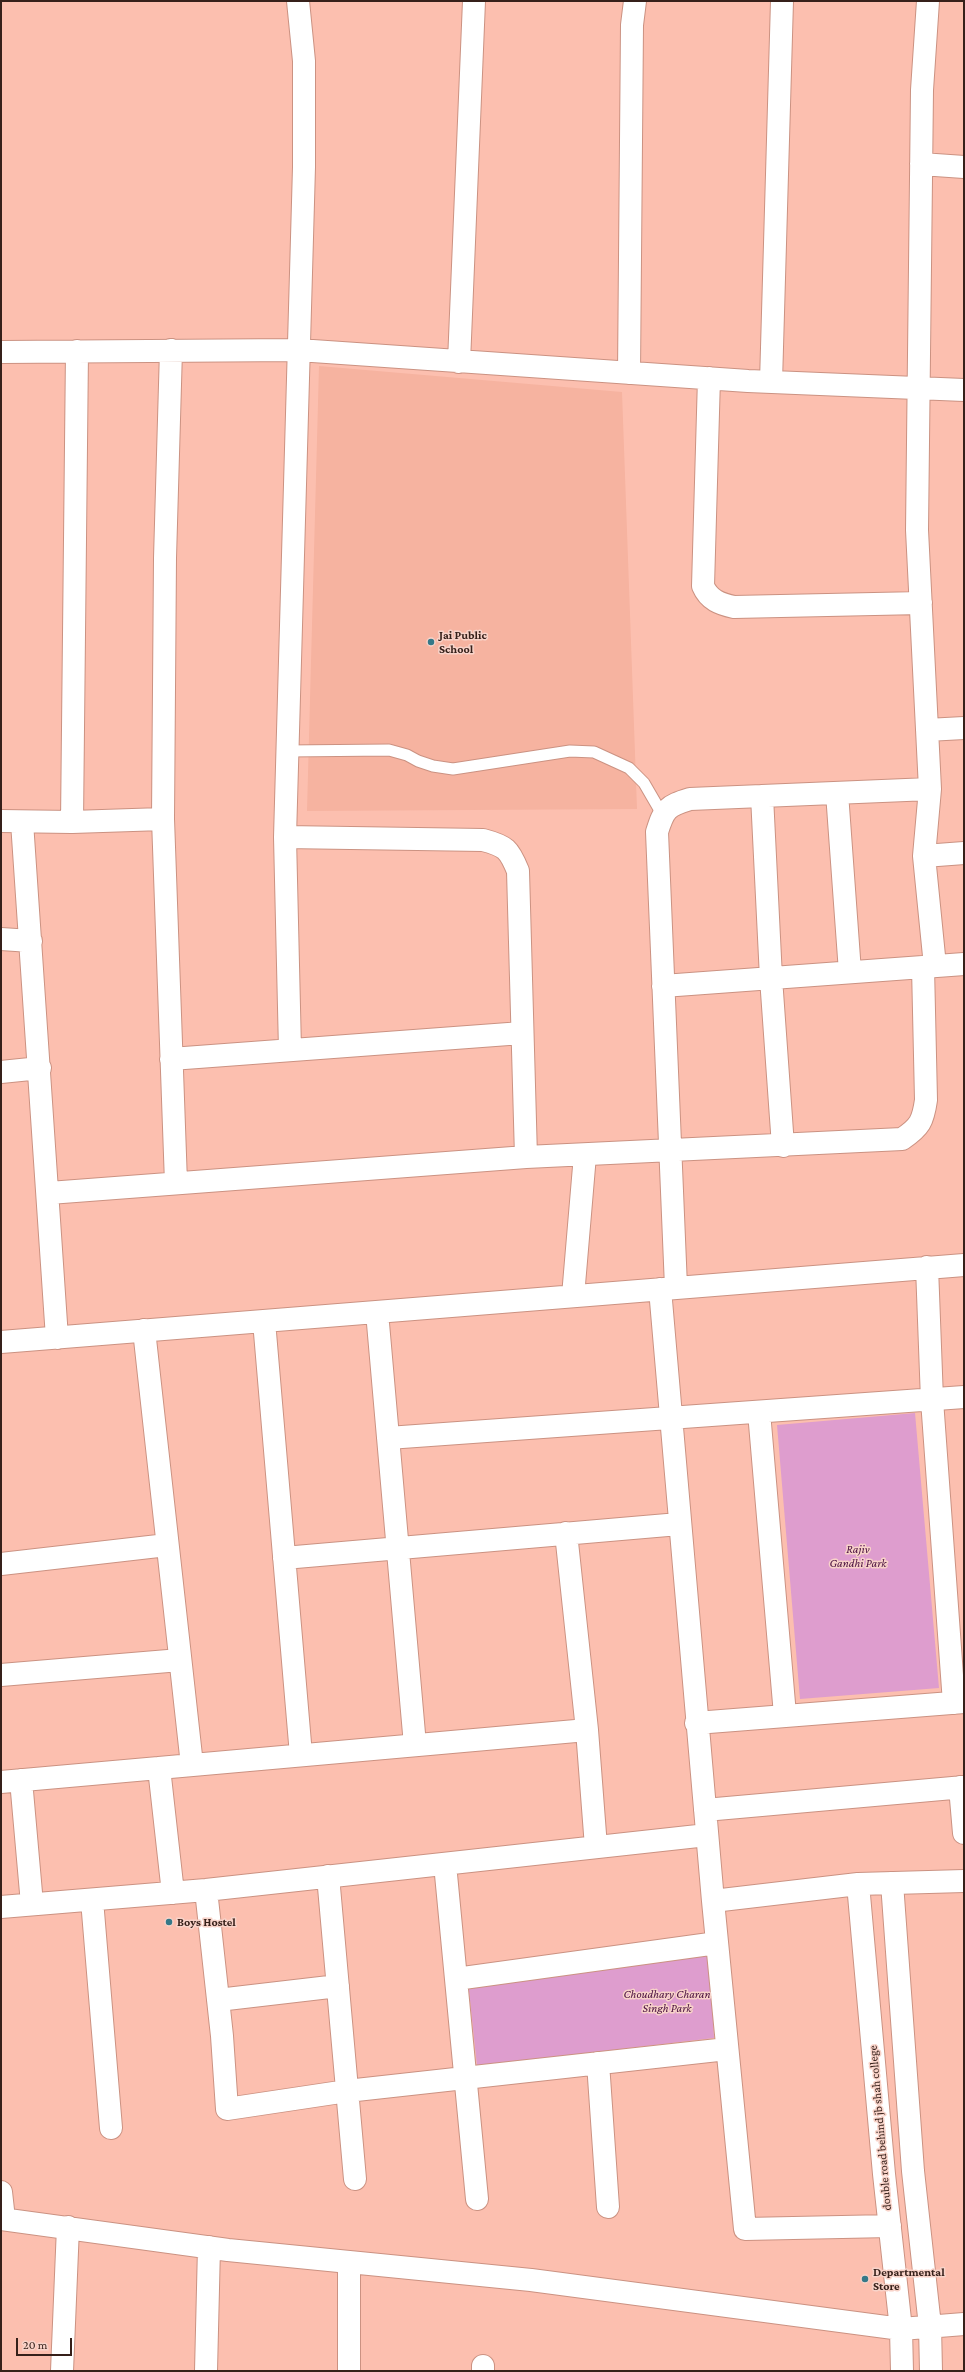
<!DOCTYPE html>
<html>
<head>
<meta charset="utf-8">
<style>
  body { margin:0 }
  #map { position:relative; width:965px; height:2372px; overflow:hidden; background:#fcbfaf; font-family:"Crimson Pro",serif }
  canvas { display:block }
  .frame { position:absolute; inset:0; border:2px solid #36201a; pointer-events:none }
  .scale { position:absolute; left:16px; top:2338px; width:56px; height:18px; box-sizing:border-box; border:2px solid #36201a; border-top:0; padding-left:5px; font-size:12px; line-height:14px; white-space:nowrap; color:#36201a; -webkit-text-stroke:3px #f8d3c9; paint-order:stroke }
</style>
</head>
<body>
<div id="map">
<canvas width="965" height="2372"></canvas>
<div class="frame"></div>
<div class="scale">20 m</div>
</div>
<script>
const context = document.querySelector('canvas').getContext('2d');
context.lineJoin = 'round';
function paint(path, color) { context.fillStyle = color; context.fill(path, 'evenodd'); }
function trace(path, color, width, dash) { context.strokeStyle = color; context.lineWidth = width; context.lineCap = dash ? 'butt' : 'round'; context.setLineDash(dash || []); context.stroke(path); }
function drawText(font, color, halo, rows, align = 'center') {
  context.font = font + ' "Crimson Pro",serif'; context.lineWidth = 3; context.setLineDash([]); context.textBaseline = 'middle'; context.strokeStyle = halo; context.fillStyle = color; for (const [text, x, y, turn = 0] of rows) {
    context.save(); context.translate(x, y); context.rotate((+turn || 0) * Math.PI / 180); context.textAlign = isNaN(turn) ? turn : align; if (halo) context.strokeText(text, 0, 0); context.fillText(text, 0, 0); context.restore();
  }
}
paint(new Path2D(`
  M319,366L622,392L637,809L307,811Z`), '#f6b3a0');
paint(new Path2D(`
  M915,1413L939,1688L800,1699L777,1425Z
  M710,1953L714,2038L477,2066L468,1982Z`), '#de9dce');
const lane = new Path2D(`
  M287,751L389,750L407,755L418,761L433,766L453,769L570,751L594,752L629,768L644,783L662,814`);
const street = new Path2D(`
  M928,1L922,90L917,530L930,789L924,856L935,966
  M921,164L964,167
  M171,350L165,558L163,819L176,1183
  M1,352L298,350L748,381L964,390
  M459,362L474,1
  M629,373L632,25L635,1
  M709,378L703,586C709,600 720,604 734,607L921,603
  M771,382L782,1
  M927,730L964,728
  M837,793L850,972
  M762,796L771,978L783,1146
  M1,821L72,822L163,819
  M22,822L57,1338
  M72,822L77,351
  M285,837L483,840C506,846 509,849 518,871L526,1157
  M924,856L964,853
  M1,939L31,941
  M663,986L964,964
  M290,1050L285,837L304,167V61L298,1
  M171,1059L522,1033
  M1,1072L40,1068
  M49,1193L526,1157L902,1139C920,1127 923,1121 926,1100L923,967
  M927,1267L932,1400L954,1703
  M676,1287L657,832C664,809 667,806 690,799L930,789
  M660,1289L713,1901L858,1884L964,1881
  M573,1296L585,1155
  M377,1312L415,1745
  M264,1321L301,1755
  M144,1330L192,1765
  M1,1342L964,1265
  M759,1412L785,1715
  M388,1438L964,1397
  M566,1533L587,1730L596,1847
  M284,1558L679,1524
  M1,1564L167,1545
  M1,1675L180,1660
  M696,1723L964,1702
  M159,1768L173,1893
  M21,1780L32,1904
  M1,1782L587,1730
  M960,1787L964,1833
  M705,1810L964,1787
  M445,1864L477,2199
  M328,1876L355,2179
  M892,1883L913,2171L930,2326L931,2371
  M858,1884L884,2174L901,2329L902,2371
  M206,1890L222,2036L227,2109L347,2091L727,2049
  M92,1900L111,2128
  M713,1901L745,2229L890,2226
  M1,1907L206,1890L707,1835
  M456,1979L717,1943
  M218,2000L338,1986
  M598,2063L608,2207
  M1,2192L4,2219
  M1,2219L228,2250L531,2280L901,2329L964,2324
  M62,2371L68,2227
  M206,2371L209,2247
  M349,2371V2262
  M483,2371V2366`);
trace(lane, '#cb9282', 13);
trace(street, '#cb9282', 24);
trace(lane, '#fff', 11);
trace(street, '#fff', 22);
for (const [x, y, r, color] of [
  [431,642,4,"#357888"],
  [169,1922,4,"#357888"],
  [865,2279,4,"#357888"]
]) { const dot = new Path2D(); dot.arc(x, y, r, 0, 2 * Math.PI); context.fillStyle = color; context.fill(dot); trace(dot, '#f8d3c9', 1.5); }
drawText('bold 12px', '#36201a', '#f8d3c9', [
  ["Jai Public",439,635],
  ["School",439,649],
  ["Boys Hostel",177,1922],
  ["Departmental",873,2272],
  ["Store",873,2286]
], 'left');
drawText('italic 12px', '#480d3e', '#f8d3c9', [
  ["Rajiv",858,1549],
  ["Gandhi Park",858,1563],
  ["Choudhary Charan",667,1994],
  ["Singh Park",667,2008]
]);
drawText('12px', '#36201a', '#f8d3c9', [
  ["double road behind jb shah college",880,2128,-95]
]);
</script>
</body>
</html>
